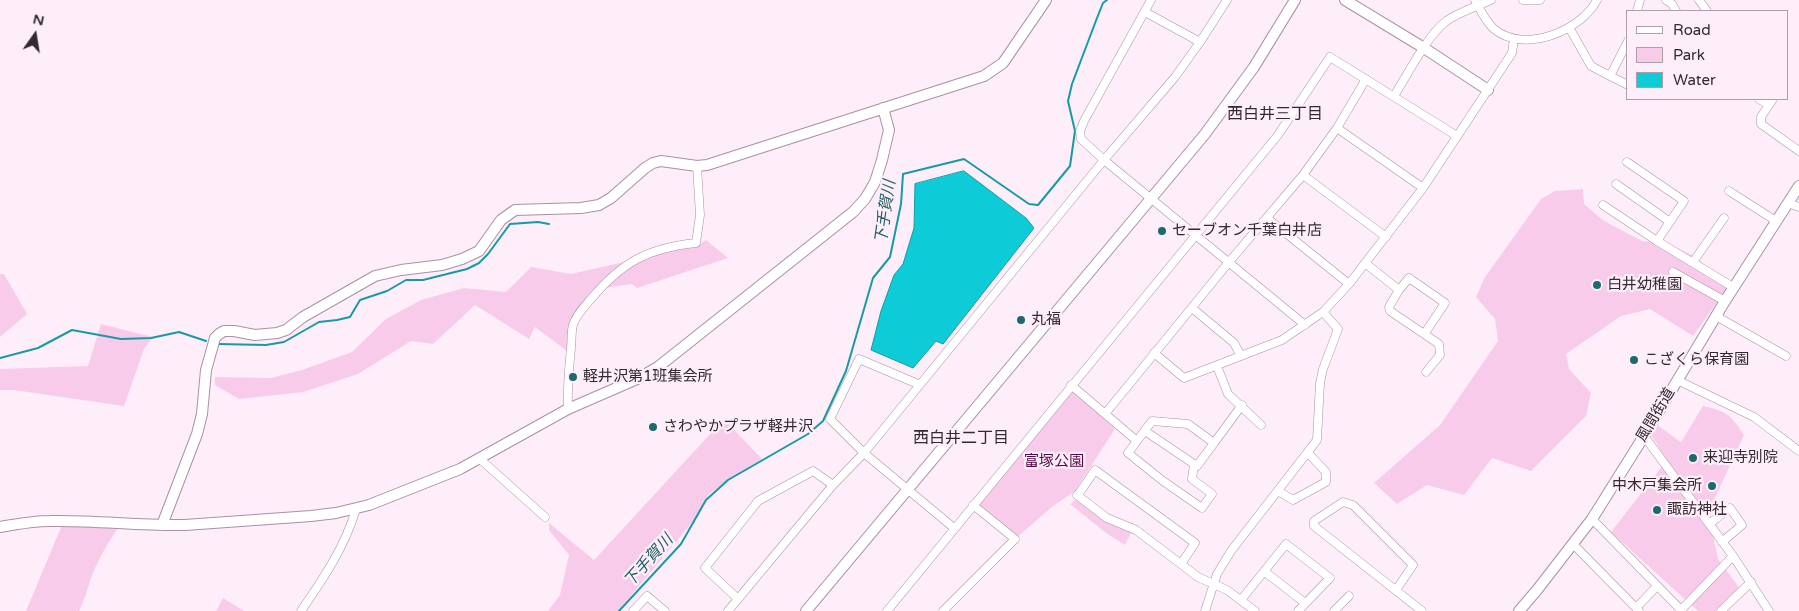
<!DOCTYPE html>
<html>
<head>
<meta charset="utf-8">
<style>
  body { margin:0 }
  #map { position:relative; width:1799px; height:611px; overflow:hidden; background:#feeef9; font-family:"Varela Round",sans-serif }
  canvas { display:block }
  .legend { position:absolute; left:1626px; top:10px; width:162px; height:90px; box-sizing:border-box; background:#feeef9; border:1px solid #ad9fa9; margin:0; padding:6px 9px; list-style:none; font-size:15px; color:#332930 }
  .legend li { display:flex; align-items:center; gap:10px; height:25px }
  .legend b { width:25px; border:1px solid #ad9fa9 }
  .north { position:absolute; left:10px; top:10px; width:50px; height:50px; -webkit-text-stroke:4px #feeef9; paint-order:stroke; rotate:13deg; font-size:14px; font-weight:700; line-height:20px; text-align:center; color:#332930 }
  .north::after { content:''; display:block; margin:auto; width:18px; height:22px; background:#332930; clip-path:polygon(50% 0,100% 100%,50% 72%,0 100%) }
</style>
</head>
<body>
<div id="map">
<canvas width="1799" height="611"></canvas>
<ul class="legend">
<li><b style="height:6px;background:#fff"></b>Road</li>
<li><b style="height:14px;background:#f9cbeb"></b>Park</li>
<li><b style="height:14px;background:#0dcbd7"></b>Water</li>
</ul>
<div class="north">N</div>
</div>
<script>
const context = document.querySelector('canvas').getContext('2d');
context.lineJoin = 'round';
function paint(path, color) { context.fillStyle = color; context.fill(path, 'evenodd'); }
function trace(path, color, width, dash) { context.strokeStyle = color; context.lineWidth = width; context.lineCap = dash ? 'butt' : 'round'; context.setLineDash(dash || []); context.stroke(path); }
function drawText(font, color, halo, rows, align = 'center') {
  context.font = font + ' "Varela Round","Noto Sans JP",sans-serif'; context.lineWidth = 4.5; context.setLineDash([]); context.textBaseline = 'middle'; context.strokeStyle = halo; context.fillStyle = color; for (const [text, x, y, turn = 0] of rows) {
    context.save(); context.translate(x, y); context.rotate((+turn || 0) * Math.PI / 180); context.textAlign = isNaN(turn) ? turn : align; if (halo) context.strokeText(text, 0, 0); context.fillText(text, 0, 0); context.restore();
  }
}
paint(new Path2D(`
  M1583,189L1584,204L1604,221L1642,241L1666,243L1696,257L1727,288L1693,336L1650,309L1621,316L1566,354L1569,369L1591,393L1586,416L1531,471L1492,458L1464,495L1427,485L1397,504L1374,483L1440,425L1498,341L1495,319L1476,297L1485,277L1541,199L1555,191Z
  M706,240L728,258L637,288L632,284L604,288L576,310L569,333L568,352L535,327L529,339L475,305L433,344L411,341L358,374L303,392L239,399L215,385V377L271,378L302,370L352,352L386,319L421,300L464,288L506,292L531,267L571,274L699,245Z
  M0,274H4L27,314L0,337Z
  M101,324L153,337L144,349L124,406L14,390H0V369L88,366Z
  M1071,387L1115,429L1075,491L1053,506L1015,539L978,504Z
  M1703,406C1728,412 1730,414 1744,435L1708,513L1718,559L1743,593L1719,611H1698L1611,532L1667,460L1651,435L1657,425L1681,442Z
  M724,419L762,459L728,480L709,494L695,519L618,611H548L560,595L569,555L549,530V523L594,560Z
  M1077,499L1131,533L1125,545L1106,533L1070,504Z
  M62,525L118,528C107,544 96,563 90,581C87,591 84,601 79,611H26Z
  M223,598L244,611H216Z`), '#f9cbeb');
const water = new Path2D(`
  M964,171L1026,218L1034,228L943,344L936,341L913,368L871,350L881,311L894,275L903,264L914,228L915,184Z`);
paint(water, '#0dcbd7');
trace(water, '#189aa5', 1);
trace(new Path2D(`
  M218,344L266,345L284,342L319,322L337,320L350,317L360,300L387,291L406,280H423L467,269L479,263L488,254L510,224L538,222L549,224
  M0,358L38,348L72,330L121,339L151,338L179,332L206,341
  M619,611L681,544L706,500L728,480L808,434L823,421L846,371L873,278L890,257L901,204L903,174L964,159L1029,204L1038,205L1070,166L1075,131L1068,101L1072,84L1097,18L1103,3L1107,0`), '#189aa5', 2);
const street = new Path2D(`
  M1151,0L1084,121L1080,131L1081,139L1104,160L1305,325
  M1475,0C1480,10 1486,22 1494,29C1524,54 1581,31 1597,0
  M1523,0H1540
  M1666,0L1672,4L1676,11
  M1699,0L1707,11
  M1637,11L1640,0
  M1145,12L1200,42
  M1570,29L1591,66L1610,76
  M1628,41L1610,76L1628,85
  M1394,96C1406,77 1428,35 1445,22C1458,12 1476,7 1491,0
  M1759,99L1769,105
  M1773,99L1761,117V124L1799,151
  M1337,128L1423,188
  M1627,162L1684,201L1657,241
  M1303,175L1386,237
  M1616,184L1670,222
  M1729,191L1776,221
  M1788,203L1799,207
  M1603,205L1657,241L1733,287
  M1267,218L1349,284
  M1693,262L1724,218
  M1365,263L1399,290L1389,307L1390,311L1439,344L1440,355L1426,372
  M1673,272L1725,301
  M1399,290L1409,278L1445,303L1425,333
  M1192,308L1234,343L1241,356
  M1716,316L1786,356
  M1154,353L1184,378L1282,340L1323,312L1349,284L1423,188L1512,53L1514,39
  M1217,366L1228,394L1261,425
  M1677,380L1754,417L1799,451
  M918,384L859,359L830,419L864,453L954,528
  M1071,385L1137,441L1128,453L1163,481L1202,508L1212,494L1192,479L1194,464
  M568,409C567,388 569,368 571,348C572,340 571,332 573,325C576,315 584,307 591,299C622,262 648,248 696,243L700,215L697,166
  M1105,414L1229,262L1303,175L1337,128L1366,79
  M1644,436L1733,556L1769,611
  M1137,441L1152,421L1188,424L1214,443L1197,466L1145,431
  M1214,443L1242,405
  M480,459L545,517
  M1278,491L1293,500L1326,482V472L1308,453
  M1592,519L1682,611
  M1709,524L1730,508L1742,525L1722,542
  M1573,544L1639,611
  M1181,564L1195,543L1095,470L1080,492L1077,495L1107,518L1136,530L1198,577L1227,590L1255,611
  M1264,571L1305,603
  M1396,590L1413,565L1353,505L1343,502L1314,521V526L1422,611
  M738,599L705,568L758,501L813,471L833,485
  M1241,600L1286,544L1330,578L1298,611
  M1636,608L1657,586
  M1681,610L1733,556
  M301,611C323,579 345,547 356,509
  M633,611L647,596L665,611
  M728,611L833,485L864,453L1104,160L1175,77L1200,42L1227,0
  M887,611L1278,135L1330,57L1457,136
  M943,611L1015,539L973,505
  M1205,611L1217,574L1231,551L1317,440L1320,383L1323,369L1338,329L1323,312
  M1334,611L1349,596
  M1721,611L1751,582`);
const secondary = new Path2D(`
  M1345,0L1424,48L1488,90
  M162,525L197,434L202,414L206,370L215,338L219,334L224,331H234L255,335L277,333L286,330L303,317L375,276L401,270L442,265L462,259L479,251L501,220L515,210L581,208L599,205L611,198L645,168L653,163L661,161L697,166L707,165L984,76L1003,63L1046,0
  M0,527C17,524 33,521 50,521C95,520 140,526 185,525L311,516L336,513L369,505L460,469L568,409L637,379L658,367L853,212L865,199L875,182L882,160L889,130L883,108
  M806,611L1205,134L1254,67L1295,0
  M1519,611L1537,590L1592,519L1644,436L1725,301L1799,186`);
trace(street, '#aa90a2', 9);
trace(secondary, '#aa90a2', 12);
trace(street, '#fff', 8);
trace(secondary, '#fff', 10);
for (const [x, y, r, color] of [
  [1162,231,5,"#1c696f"],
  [1597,285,5,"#1c696f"],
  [1021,320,5,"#1c696f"],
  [1634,360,5,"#1c696f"],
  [573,377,5,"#1c696f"],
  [653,427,5,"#1c696f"],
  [1693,458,5,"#1c696f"],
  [1712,486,5,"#1c696f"],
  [1657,510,5,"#1c696f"]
]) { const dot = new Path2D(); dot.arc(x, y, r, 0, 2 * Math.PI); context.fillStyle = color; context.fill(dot); trace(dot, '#feeef9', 2); }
drawText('15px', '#332930', '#feeef9', [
  ["セーブオン千葉白井店",1172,231],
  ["白井幼稚園",1607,285],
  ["丸福",1031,320],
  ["こざくら保育園",1644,360],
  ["軽井沢第1班集会所",583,377],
  ["さわやかプラザ軽井沢",663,427],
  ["来迎寺別院",1703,458],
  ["中木戸集会所",1702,486,"right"],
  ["諏訪神社",1667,510]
], 'left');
drawText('15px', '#332930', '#feeef9', [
  ["風間街道",1656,415,-59]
]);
drawText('15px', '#560948', '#feeef9', [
  ["富塚公園",1054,462]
]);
drawText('16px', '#332930', '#feeef9', [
  ["西白井三丁目",1275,115],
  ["西白井二丁目",961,439]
]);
drawText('italic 16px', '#216166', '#feeef9', [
  ["下手賀川",886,212,-82],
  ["下手賀川",649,561,-48]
]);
</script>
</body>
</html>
